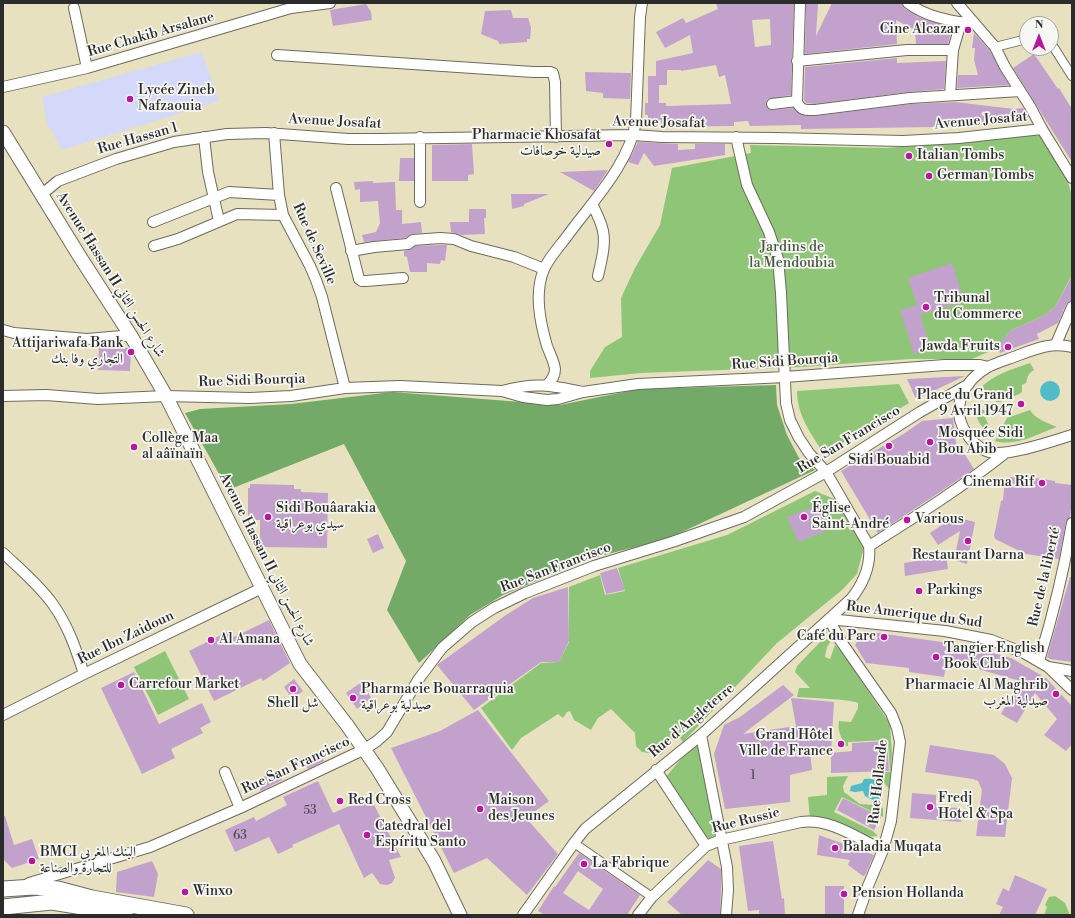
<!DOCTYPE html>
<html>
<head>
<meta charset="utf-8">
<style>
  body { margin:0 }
  #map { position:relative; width:1075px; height:918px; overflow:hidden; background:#e8e1bf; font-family:"Libre Bodoni",serif }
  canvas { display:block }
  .frame { position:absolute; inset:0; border:4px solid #2b2b2b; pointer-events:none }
  .north { position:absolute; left:1019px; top:16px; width:40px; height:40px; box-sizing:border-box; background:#f6f6f2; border:1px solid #a5a5a2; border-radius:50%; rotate:0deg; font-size:11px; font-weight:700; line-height:16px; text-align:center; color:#2b2b2b }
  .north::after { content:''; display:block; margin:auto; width:14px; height:18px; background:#b5179e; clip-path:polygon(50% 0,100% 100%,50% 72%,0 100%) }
</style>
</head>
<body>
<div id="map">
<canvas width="1075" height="918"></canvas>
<div class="frame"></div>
<div class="north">N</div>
</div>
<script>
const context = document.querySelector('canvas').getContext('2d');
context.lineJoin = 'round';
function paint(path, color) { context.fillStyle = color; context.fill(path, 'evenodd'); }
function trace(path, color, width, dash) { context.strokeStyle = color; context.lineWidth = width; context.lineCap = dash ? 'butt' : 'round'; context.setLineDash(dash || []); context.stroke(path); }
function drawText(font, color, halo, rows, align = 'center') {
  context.font = font + ' "Libre Bodoni",Amiri,serif'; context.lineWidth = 3.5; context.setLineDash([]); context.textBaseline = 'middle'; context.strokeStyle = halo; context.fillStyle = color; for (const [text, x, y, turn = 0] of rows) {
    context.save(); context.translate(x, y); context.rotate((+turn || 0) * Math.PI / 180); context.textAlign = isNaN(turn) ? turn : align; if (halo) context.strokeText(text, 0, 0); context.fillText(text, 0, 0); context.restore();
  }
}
paint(new Path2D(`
  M202,52L219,101L62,150L47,123L42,97Z`), '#d4d8f9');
paint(new Path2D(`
  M1041,135L1067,179L1072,196V275L1055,307L1045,315L1012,330L995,349L972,359H910L803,367L641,373L590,378V371L605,347L622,337L621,298L635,268L660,225L672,168L751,153L750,145L886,148Z
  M1030,363L1034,370C1027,374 1028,377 1026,383L1022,385V392L1019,394L1000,402H996C992,394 988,391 979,389C995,374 1010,370 1030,363Z
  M899,384L909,403L824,454C811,434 797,415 797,391Z
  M976,406L985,411L984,415L989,426L986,431C978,423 976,417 976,406Z
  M1030,410C1035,419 1048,423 1057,427C1037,434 1016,447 995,441L1007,418Z
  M815,491L837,500L863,544V551L857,574L842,590L777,643L683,742L677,734L661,755L642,752L636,746L635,733L611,709L598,718L591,730L574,720L570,711L567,712L563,718L558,714L521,738L512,750L481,708L541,663L559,662L569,642V587L600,575L605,595L625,591L618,568L727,535Z
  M824,638L831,641L827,647L825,657L830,659L835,645L843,653L890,724L892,754L889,788C884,785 882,778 881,772H890L888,740L848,742V746H844C842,736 837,732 839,721L851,722L858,708V703C850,699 809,698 797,697L799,688H810L795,672L797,666Z
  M165,651L189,699L158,715L134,667Z
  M701,735L715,835L709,839L699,829L665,778Z
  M848,776L843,786L844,792L860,804L875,805L883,808V817L842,797L834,812L873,831L878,836L865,837L810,819L808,797L827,795V777Z
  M1055,896L1065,903L1070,915H1044L1047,907L1045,905L1049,897Z`), '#8fc577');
paint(new Path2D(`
  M776,385L777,405L787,435L799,458L815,470L667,539L592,558L503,595L470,615L419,663L387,610L406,561L344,444L228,490L185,413L200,409L291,404L392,392L560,405L639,389Z`), '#73aa68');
paint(new Path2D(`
  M1040 391a10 10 0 1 1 20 0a10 10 0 1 1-20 0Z
  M864,779C877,777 887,785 880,799L873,800L865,796L863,791L855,792L850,791L851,786L862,783Z`), '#4fbcc8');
paint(new Path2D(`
  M716,3H794L792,57L791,61L792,65L791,95L768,99L766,101V105L770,110L793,108L802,115L815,116L911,104L955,102L1014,109L1023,108L1029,117L1015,118L995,124L935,127L801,129V125L750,126L748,121L734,122V126L661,127V120H648V115H645V103H648V76H656V61L693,53L690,35L665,48L656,32L683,18L686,23L718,9ZM770,19L771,45L755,47L752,20ZM716,65L719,77L725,75L731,104L666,106V103H659V85H667V70H681V71Z
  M806,3H818L816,36L832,3H902L904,8L919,17L952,28L948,44H916L915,30L896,20L897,44L805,54Z
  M366,4L371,12L372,20L333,26L330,10Z
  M511,10L513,18H528L531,27L530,39H527V42L499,44L498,41L481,34L485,11Z
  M974,33L990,51L1009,85L957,88L958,75H978L974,60L975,48H972Z
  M1034,54L1058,89L1059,88L1072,109V162L1013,68Z
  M897,58V63L946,61L944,89L909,92L815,104L806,103L804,100L805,67Z
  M585,72L631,73L630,99L603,98V93L586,91Z
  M638,142L678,144V150L695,149V144H725V155L654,166L644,153L638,165L628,162Z
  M472,144L474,174L468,175V181H432V145Z
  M400,158H414V181H399Z
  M608,170L594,191L560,172Z
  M373,181V183L395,182L396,210H402V224L421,222L422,233L412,234L405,238L364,242L362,235L376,232L380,223L378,201L360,202V189L355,190L354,182Z
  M511,194H549L524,204V206L512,209Z
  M469,209H486V218H484L485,234L462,235L451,232L450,222H469Z
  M440,245H447L445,261L441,260L440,264L427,263V272H410L407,257L404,256V251L409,250L415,246Z
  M952,263L964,301L920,315L931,349L914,354L900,310L917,305L908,278Z
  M1072,276V301L1066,304L1058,323L1037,334L1039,339L1000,353L997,346L1012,330L1045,315L1055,307Z
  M99,346L128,348L131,352L130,371L98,370Z
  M965,376L916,399L907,379Z
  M953,418L957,451L962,450L974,469L934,496L878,533L841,471L905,433L922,421Z
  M1011,477L1034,480L1035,478L1055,481V483L1072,485V499L1070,517L1066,522L1059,559L1026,554L995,539L994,536L1001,501L1003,500L1005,480Z
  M250,484L294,485V489H301V492L328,493L327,548L260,547V520H248V488H250Z
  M819,505L828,530L798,542L787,517Z
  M954,517L975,522L967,564L954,560L960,531L938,545L930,533Z
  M378,534L384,548L373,553L367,539Z
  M946,556L948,569L905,576L904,563Z
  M617,568L625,590L606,594L600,573Z
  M1070,577H1072V662L1050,659L1047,657Z
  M568,587L569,641L559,662H541L474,710L437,665L506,615L533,598Z
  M269,620L290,663L263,681L261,678L214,701L189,651L231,630L234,637Z
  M864,631L949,643L993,653L1011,658L1046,678L1072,706V744L1066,751L1044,735L1057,719L1035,693L1017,723L1001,714L1020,681L947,660L944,677L909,672V668L866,663L855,645Z
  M134,672L159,724L202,703L211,722L200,728L203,733L171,749L175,758L142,774L101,688Z
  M294,679L303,691L292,699L284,687Z
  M363,681L371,698L357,709L346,693Z
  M783,685L794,695L743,734L796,726L791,698L834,702L831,753L810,752L812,770L790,775V802L725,809L714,754L724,725L740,717Z
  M478,710L549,801L526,818L558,854L527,895L487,858L454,873L391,748L440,731Z
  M887,741L889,771L831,773V753L852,751V743Z
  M930,745L994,755L1005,764L1012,778L1005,837L976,836L982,790L978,781L973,779L925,772Z
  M320,752L324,761L308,769L303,759Z
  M277,770L282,780L261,791L256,781Z
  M318,781L333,813L370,797L401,857L389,860L395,878L392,883L387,885L380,884L372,873L364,878L339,824L292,845L293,847L278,854L269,837L235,852L225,830L254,817L256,821L287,805L283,797Z
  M912,793L936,795V807L961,808V822L910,818Z
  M843,798L881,817L874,830L837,810Z
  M3,816H5L14,845L32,839L39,859L12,868L3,859Z
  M819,835L874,855L865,875L863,876L848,865L850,860L817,855Z
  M773,841L782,899L784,898L785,915H759V910L748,911L739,846Z
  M579,853L640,895L627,915H545L538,911L554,886L555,887ZM578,871L603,889L589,910L563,893Z
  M708,860L721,869V890L720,915H682L667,902Z
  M152,861L158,874L154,897L116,892L117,872Z
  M1015,875L1047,889L1035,915H999L1003,907L996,904L1003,888L1009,891Z
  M825,886H844V914H825Z`), '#c2a2cc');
const pedestrian = new Path2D(`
  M1051,43L1072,76
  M995,47L1027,39
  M574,843L652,897`);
const minor = new Path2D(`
  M800,3L797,102C801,111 806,110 815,110L910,98L1020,91
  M908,3C925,16 946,20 966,23
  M957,3L995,47L1005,67L1031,108L1042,129L1072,178
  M74,8L87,68
  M277,55L533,72H550L553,73L555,82L556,137
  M797,61L907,50H953
  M3,87L87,68L291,8L330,3
  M950,95L953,50L961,22
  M772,104L797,101
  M274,133L279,195L283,215L310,266L316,280L322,297L345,388
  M204,137L208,172L219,221
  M420,137V202
  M336,188L359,279L362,281H366L403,278
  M41,195L58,181L116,159L174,142L227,134L266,133L348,139H380L633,135L662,137L775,138L903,141L959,138L1042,129
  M592,204C596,212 601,221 603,231C606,245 601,262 598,276
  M153,222L229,192L279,195
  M154,246L178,239L237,214L283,215
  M351,251L374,247L408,244L413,240L440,238L454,239L471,246L514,257L544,269
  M3,330L14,333L87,339L122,336H131
  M1056,344L1072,307
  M1072,347C1053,342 1037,348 1019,355C1009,359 998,362 988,367C965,380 950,406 965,431C970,440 979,449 989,452C1007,457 1053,441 1072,435
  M547,385C552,380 555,376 555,369C554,361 550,354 547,346C540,322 534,293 544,269C549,258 558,248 565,239C590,204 630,164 636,121L640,17L642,3
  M502,391C535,382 550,385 583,392
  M3,396L46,395L98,399L166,396L250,398L291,396L345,388L400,386L502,391L523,397L547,400L558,399L583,392L638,384L785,377L945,365H980L988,367
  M869,546C915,517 961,488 1004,454
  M3,553C20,569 38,584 52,603C68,625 76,649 84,674
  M829,619L840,640L891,713L897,728L900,742L891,821L883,850L868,886L858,915
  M829,619L945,631L991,640L1024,653L1048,667L1072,690
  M1039,661C1053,615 1064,570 1072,523
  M1048,667L1072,671
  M3,715L84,674L262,588
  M701,735L727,867L728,890L726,915
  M656,770L706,846
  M225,772L240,808
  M29,883L150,847L240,808L365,749L377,741L387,732L418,680L442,648L472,622L494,608L525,593L594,566L672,542L744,517L826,472L920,412L969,384
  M523,915L574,843L585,829L701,735L851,599C863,584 871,566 869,546L826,472L809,453L799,438L790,420L786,403L781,293L778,259L769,232L747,185L736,137
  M638,915L652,897L706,846L721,840L801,822C830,818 857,838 883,850`);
const tertiary = new Path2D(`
  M3,132L80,257L131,336L166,396L300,664L347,725L377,768L434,861L460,915`);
const secondary = new Path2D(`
  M3,889L34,887L58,889L92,898L186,915
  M3,907L52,902L125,914`);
trace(pedestrian, '#6d6b5f', 10);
trace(minor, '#6d6b5f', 12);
trace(tertiary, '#6d6b5f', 15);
trace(secondary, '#6d6b5f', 17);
trace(pedestrian, '#fff', 8);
trace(minor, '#fff', 10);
trace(tertiary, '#fff', 13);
trace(secondary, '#fff', 15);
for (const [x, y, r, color] of [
  [968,30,4,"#b5179e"],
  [130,99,4,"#b5179e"],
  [609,144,4,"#b5179e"],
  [909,156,4,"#b5179e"],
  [929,176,4,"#b5179e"],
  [926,307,4,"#b5179e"],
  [1008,347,4,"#b5179e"],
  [131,352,4,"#b5179e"],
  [1021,404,4,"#b5179e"],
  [930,442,4,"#b5179e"],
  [889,446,4,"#b5179e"],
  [134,447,4,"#b5179e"],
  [1042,483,4,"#b5179e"],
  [268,517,4,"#b5179e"],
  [804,517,4,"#b5179e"],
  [907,520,4,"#b5179e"],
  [968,541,4,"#b5179e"],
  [919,591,4,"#b5179e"],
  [884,637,4,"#b5179e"],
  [211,640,4,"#b5179e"],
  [936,657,4,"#b5179e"],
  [121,685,4,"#b5179e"],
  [293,689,4,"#b5179e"],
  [1056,694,4,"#b5179e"],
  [353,698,4,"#b5179e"],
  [841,744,4,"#b5179e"],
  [340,801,4,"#b5179e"],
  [930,807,4,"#b5179e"],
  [480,809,4,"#b5179e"],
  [367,835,4,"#b5179e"],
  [835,848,4,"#b5179e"],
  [32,861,4,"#b5179e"],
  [584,864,4,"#b5179e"],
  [185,892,4,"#b5179e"],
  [844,894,4,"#b5179e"]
]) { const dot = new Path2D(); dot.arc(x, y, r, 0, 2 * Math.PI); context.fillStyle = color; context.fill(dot); trace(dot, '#f6f6f2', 1.5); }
drawText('12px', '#514953', null, [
  ["1",753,776],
  ["53",310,811],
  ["63",240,836]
]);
drawText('14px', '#2b2b2b', '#f6f6f2', [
  ["Cine Alcazar",960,30,"right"],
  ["Lycée Zineb",138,91],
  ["Nafzaouia",138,107],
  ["Pharmacie Khosafat",601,136,"right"],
  ["صيدلية خوصافات",601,152,"right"],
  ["Italian Tombs",917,156],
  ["German Tombs",937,176],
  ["Tribunal",934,299],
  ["du Commerce",934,315],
  ["Attijariwafa Bank",123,344,"right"],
  ["التجاري وفا بنك",123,360,"right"],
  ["Jawda Fruits",1000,347,"right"],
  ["Place du Grand",1013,396,"right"],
  ["9 Avril 1947",1013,412,"right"],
  ["Mosquée Sidi",938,434],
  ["Bou Abib",938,450],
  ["Collège Maa",142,439],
  ["al aâïnaïn",142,455],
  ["Sidi Bouabid",889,461,"center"],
  ["Cinema Rif",1034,483,"right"],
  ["Sidi Bouâarakia",276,509],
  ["سيدي بوعراقية",276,525],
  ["Église",812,509],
  ["Saint-André",812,525],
  ["Various",915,520],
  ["Restaurant Darna",968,556,"center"],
  ["Parkings",927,591],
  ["Café du Parc",876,637,"right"],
  ["Al Amana",219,640],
  ["Tangier English",944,649],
  ["Book Club",944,665],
  ["Carrefour Market",129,685],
  ["Pharmacie Al Maghrib",1048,686,"right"],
  ["صيدلية المغرب",1048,702,"right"],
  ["Pharmacie Bouarraquia",361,690],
  ["صيدلية بوعراقية",361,706],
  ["Shell شل",293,704,"center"],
  ["Grand Hôtel",833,736,"right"],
  ["Ville de France",833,752,"right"],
  ["Fredj",938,799],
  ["Hotel & Spa",938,815],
  ["Red Cross",348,801],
  ["Maison",488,801],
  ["des Jeunes",488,817],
  ["Catedral del",375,827],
  ["Espíritu Santo",375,843],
  ["Baladia Muqata",843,848],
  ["BMCI البنك المغربي",40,853],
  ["للتجارة والصناعة",40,869],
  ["La Fabrique",592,864],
  ["Winxo",193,892],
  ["Pension Hollanda",852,894]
], 'left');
drawText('14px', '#2b2b2b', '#f6f6f2', [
  ["Rue Chakib Arsalane",151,35,-16],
  ["Avenue Josafat",981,121,-5],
  ["Avenue Josafat",335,122,3],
  ["Avenue Josafat",659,123,1],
  ["Rue Hassan 1",138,139,-16],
  ["Rue de Seville",314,244,66],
  ["Avenue Hassan II شارع الحسن الثاني",110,275,58],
  ["Rue Sidi Bourqia",785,362,-4],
  ["Rue Sidi Bourqia",252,381,-2],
  ["Rue San Francisco",849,440,-31],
  ["Avenue Hassan II شارع الحسن الثاني",266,560,63],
  ["Rue San Francisco",556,568,-21],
  ["Rue de la liberté",1045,577,-77],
  ["Rue Amerique du Sud",914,615,7],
  ["Rue Ibn Zaidoun",126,638,-26],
  ["Rue d'Angleterre",692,721,-40],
  ["Rue San Francisco",296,766,-25],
  ["Rue Hollande",879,782,-84],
  ["Rue Russie",746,821,-14]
]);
drawText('14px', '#495942', '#f6f6f2', [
  ["Jardins de",792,248],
  ["la Mendoubia",792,264]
]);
</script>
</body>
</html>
